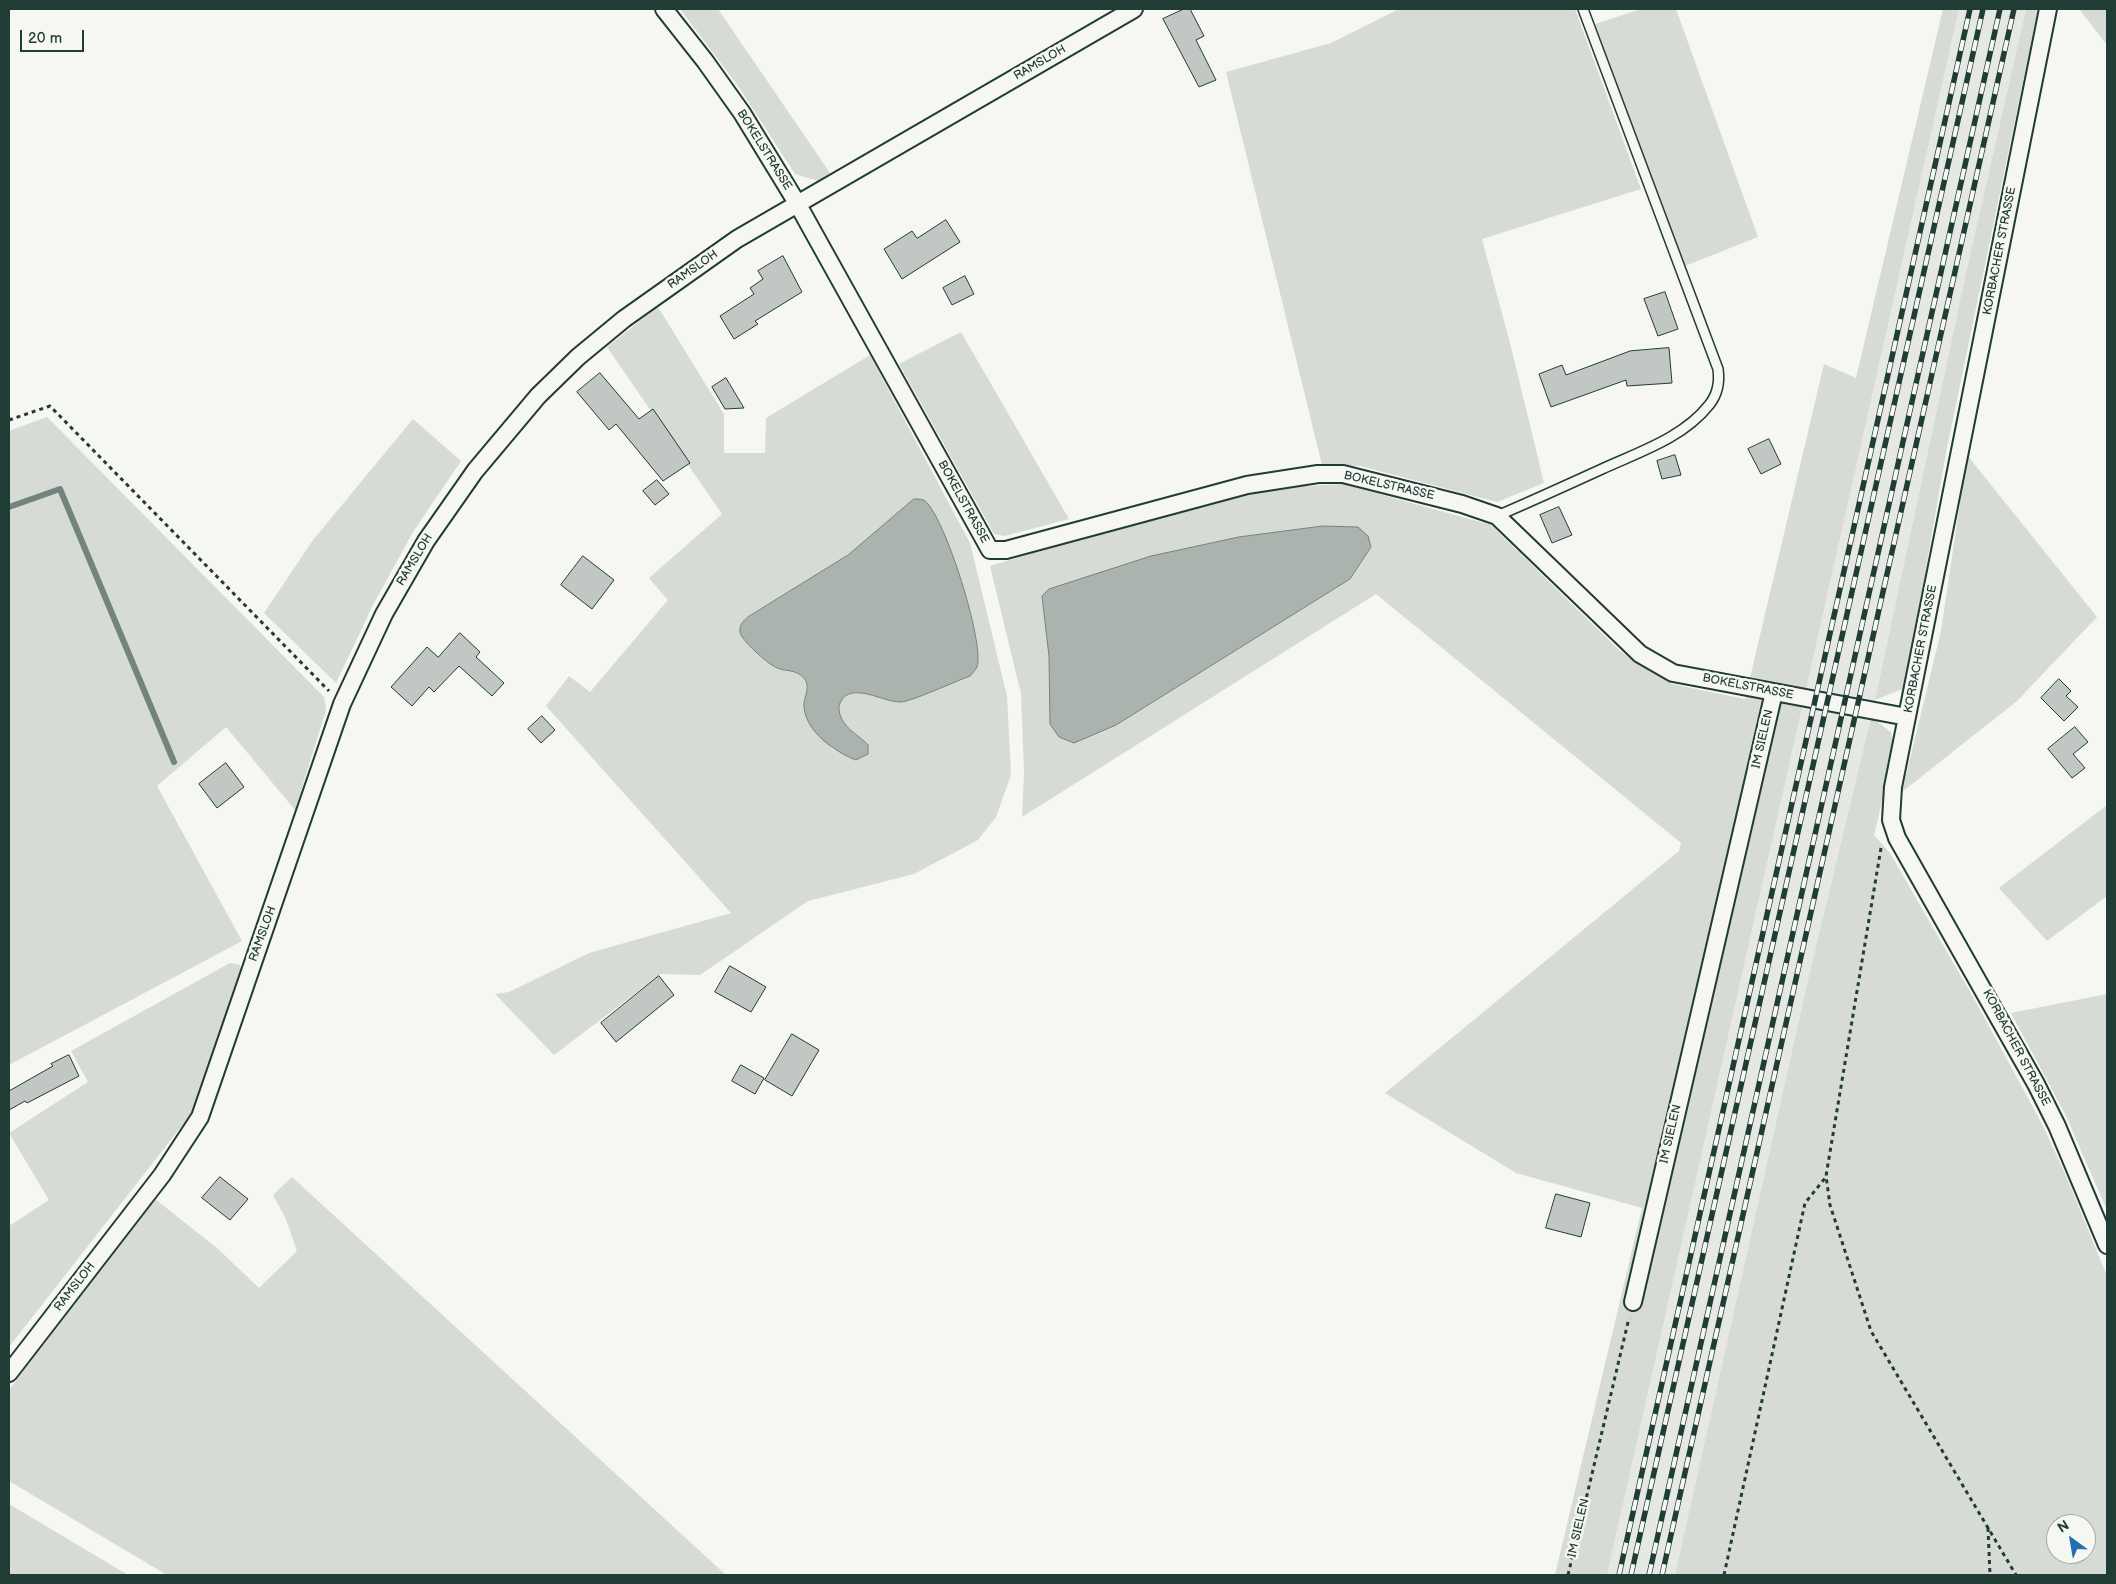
<!DOCTYPE html>
<html>
<head>
<meta charset="utf-8">
<style>
  body { margin:0 }
  #map { position:relative; width:2116px; height:1584px; overflow:hidden; background:#f6f6f2; font-family:"Balsamiq Sans",sans-serif }
  canvas { display:block }
  .frame { position:absolute; inset:0; border:10px solid #1f3d34; pointer-events:none }
  .north { position:absolute; left:2046px; top:1514px; width:50px; height:50px; box-sizing:border-box; background:#f6f6f2; border:1px solid #a0aca6; border-radius:50%; rotate:328deg; font-size:14px; font-weight:700; line-height:20px; text-align:center; color:#1f3d34 }
  .north::after { content:''; display:block; margin:auto; width:18px; height:22px; background:#1f6fb2; clip-path:polygon(50% 0,100% 100%,50% 72%,0 100%) }
  .scale { position:absolute; left:20px; top:30px; width:64px; height:22px; box-sizing:border-box; border:2px solid #1f3d34; border-top:0; padding-left:6px; font-size:15px; line-height:18px; white-space:nowrap; color:#1f3d34; -webkit-text-stroke:4px #f6f6f2; paint-order:stroke }
</style>
</head>
<body>
<div id="map">
<canvas width="2116" height="1584"></canvas>
<div class="frame"></div>
<div class="north">N</div>
<div class="scale">20 m</div>
</div>
<script>
const context = document.querySelector('canvas').getContext('2d');
context.lineJoin = 'round';
function paint(path, color) { context.fillStyle = color; context.fill(path, 'evenodd'); }
function trace(path, color, width, dash) { context.strokeStyle = color; context.lineWidth = width; context.lineCap = dash ? 'butt' : 'round'; context.setLineDash(dash || []); context.stroke(path); }
function drawText(font, color, halo, rows, align = 'center') {
  context.font = font + ' "Balsamiq Sans",sans-serif'; context.lineWidth = 5; context.setLineDash([]); context.textBaseline = 'middle'; context.strokeStyle = halo; context.fillStyle = color; for (const [text, x, y, turn = 0] of rows) {
    context.save(); context.translate(x, y); context.rotate((+turn || 0) * Math.PI / 180); context.textAlign = isNaN(turn) ? turn : align; if (halo) context.strokeText(text, 0, 0); context.fillText(text, 0, 0); context.restore();
  }
}
paint(new Path2D(`
  M1959,9H2026L1966,273L1875,700L1807,984L1675,1575H1607Z`), '#e6e8e4');
paint(new Path2D(`
  M680,9H718L830,173L818,181L795,174L738,86Z
  M1399,9H1575L1641,189L1482,239L1511,347L1544,483L1497,502L1360,466L1322,465L1226,72L1331,43Z
  M1641,9H1676L1758,237L1685,266L1595,24Z
  M1943,9H1959L1607,1575H1555L1642,1208L1516,1173L1385,1093L1679,851L1681,843L1376,594L1022,817L1024,773L1021,694L990,566L1191,506L1287,487L1343,484L1491,525L1620,651L1672,684L1745,699L1824,364L1856,378ZM1323,526L1358,527L1371,547L1350,579L1116,725L1049,656L1042,596L1239,537Z
  M2026,9H2038L1946,453L1905,688L1875,700L1966,273Z
  M2079,9H2107V45Z
  M658,307L724,414V453H765L766,418L870,355L970,543L1007,696L1011,775L996,817L978,840L914,874L808,901L700,975L661,974L554,1055L495,994L509,992L589,953L731,913L546,706L569,676L590,692L668,600L649,578L722,514L607,347ZM914,499L884,699C878,697 871,694 865,693C860,692 854,693 849,695C825,706 849,731 863,739L856,760L832,749L806,695C809,669 794,675 776,668C769,665 741,640 740,632C739,625 744,620 749,615L848,555Z
  M961,332L1069,519L1005,536L994,534L899,364Z
  M47,417L324,697L326,710L295,810L226,727L157,786L242,941L9,1065V431Z
  M413,419L461,461L413,532L373,605L336,683L264,613L313,540Z
  M1967,455L2097,617L2017,701L1902,792L1941,631Z
  M1871,717L1891,732L1894,752L1874,835L1890,853L1977,1004L2042,1124L2067,1178L2107,1276V1575H1675L1807,984ZM2056,1524H2086V1554H2056Z
  M2107,805V896L2047,941L1999,888Z
  M230,963L240,965L242,973L191,1114L9,1347V1226L49,1200L9,1133L88,1082L71,1051Z
  M2107,994V1210L2065,1114L2011,1013Z
  M292,1177L726,1575H167L9,1481V1390L155,1199L217,1248L259,1288L297,1251L286,1219L273,1195Z
  M9,1504L128,1575H9Z`), '#d6dbd6');
const water = new Path2D(`
  M914,499C919,499 922,499 925,501C945,517 985,644 977,667C976,670 972,673 970,676C956,681 913,701 901,702C884,703 851,680 840,703C837,710 841,719 845,724C852,733 861,737 868,745V754L856,760C835,752 806,732 804,707C803,697 812,687 803,677C795,669 784,672 775,667C767,663 741,640 740,632C739,625 744,620 749,616L848,555Z
  M1323,526L1358,527L1368,536L1371,547L1350,579L1116,725L1074,743L1059,737L1050,724L1049,656L1042,596L1049,589L1151,556L1239,537Z`);
paint(water, '#aab3ae');
trace(water, '#72847d', 1);
trace(new Path2D(`
  M9,507L60,489L174,762`), '#72847d', 6);
const building = new Path2D(`
  M1184,9H1190L1204,36L1196,40L1216,80L1199,87L1163,19Z
  M946,220L960,242L902,279L884,249L912,231L917,238Z
  M783,256L802,292L755,321L758,324L734,339L720,316L754,294L750,288L763,279L758,271Z
  M965,276L974,294L952,305L943,288Z
  M1665,292L1678,329L1658,336L1644,299Z
  M1669,348L1672,383L1627,386L1626,380L1551,407L1539,374L1562,365L1566,375L1630,351Z
  M600,373L639,419L653,409L690,463L663,481L616,424L609,430L577,392Z
  M726,378L744,408L725,409L712,387Z
  M1769,439L1781,464L1761,474L1748,449Z
  M1675,455L1681,475L1662,479L1657,461Z
  M657,480L669,494L655,505L643,491Z
  M1559,507L1572,535L1552,543L1540,515Z
  M583,556L614,580L592,609L561,585Z
  M460,633L480,652L476,657L504,683L492,696L459,666L434,692L429,687L412,706L391,687L427,647L438,657Z
  M2059,679L2071,691L2066,696L2078,707L2064,721L2041,698Z
  M542,716L555,730L541,743L528,729Z
  M2075,727L2088,742L2073,754L2085,768L2072,778L2048,749Z
  M226,763L244,787L217,808L199,784Z
  M730,966L766,987L751,1012L715,992Z
  M659,976L674,995L616,1042L601,1023Z
  M792,1034L819,1050L792,1096L765,1080Z
  M69,1055L79,1076L27,1103L25,1101L9,1110V1091L53,1066L51,1064Z
  M741,1065L764,1078L755,1094L732,1081Z
  M220,1177L248,1199L230,1220L202,1198Z
  M1556,1194L1590,1203L1581,1237L1546,1228Z`);
paint(building, '#c1c8c3');
trace(building, '#1f3d34', 1);
const lane = new Path2D(`
  M1497,516C1532,501 1567,485 1602,469C1639,452 1683,438 1709,405C1718,394 1720,383 1718,369L1583,9`);
const street = new Path2D(`
  M664,9L705,61L742,113L797,203L990,550H1006L1247,485L1318,474H1343L1462,504L1497,516L1640,654L1673,673L1907,717
  M2048,9L1893,787L1891,820L1897,838L2036,1084L2057,1126L2107,1245
  M1633,1302L1774,692
  M9,1373L162,1175L200,1117L342,704L384,614L426,541L475,471L538,396L578,357L624,319L737,239L1134,9`);
trace(lane, '#1f3d34', 12);
trace(street, '#1f3d34', 20);
trace(new Path2D(`
  M9,420L50,406L329,691
  M1881,848L1826,1176L1830,1205L1871,1331L2016,1575
  M1988,1528L1990,1575
  M1568,1575L1629,1318
  M1724,1575L1805,1203L1826,1177`), '#1f3d34', 3, [4, 4]);
trace(lane, '#f6f6f2', 9);
trace(street, '#f6f6f2', 16);
const rail = new Path2D(`
  M1619,1575L1970,9
  M1631,1575L1983,9
  M1649,1575L2000,9
  M1662,1575L2014,9`);
trace(rail, '#1f3d34', 5.5);
trace(rail, '#f6f6f2', 4, [11]);
drawText('12px', '#1f3d34', '#f6f6f2', [
  ["RAMSLOH",1040,63,-30],
  ["BOKELSTRASSE",764,150,58],
  ["KORBACHER STRASSE",2000,251,-79],
  ["RAMSLOH",693,270,-35],
  ["BOKELSTRASSE",1389,486,13],
  ["BOKELSTRASSE",963,502,61],
  ["RAMSLOH",415,560,-59],
  ["KORBACHER STRASSE",1921,649,-79],
  ["BOKELSTRASSE",1748,687,11],
  ["IM SIELEN",1763,739,-77],
  ["RAMSLOH",263,934,-70],
  ["KORBACHER STRASSE",2016,1048,62],
  ["IM SIELEN",1671,1134,-77],
  ["RAMSLOH",75,1287,-52],
  ["IM SIELEN",1579,1528,-77]
]);
</script>
</body>
</html>
